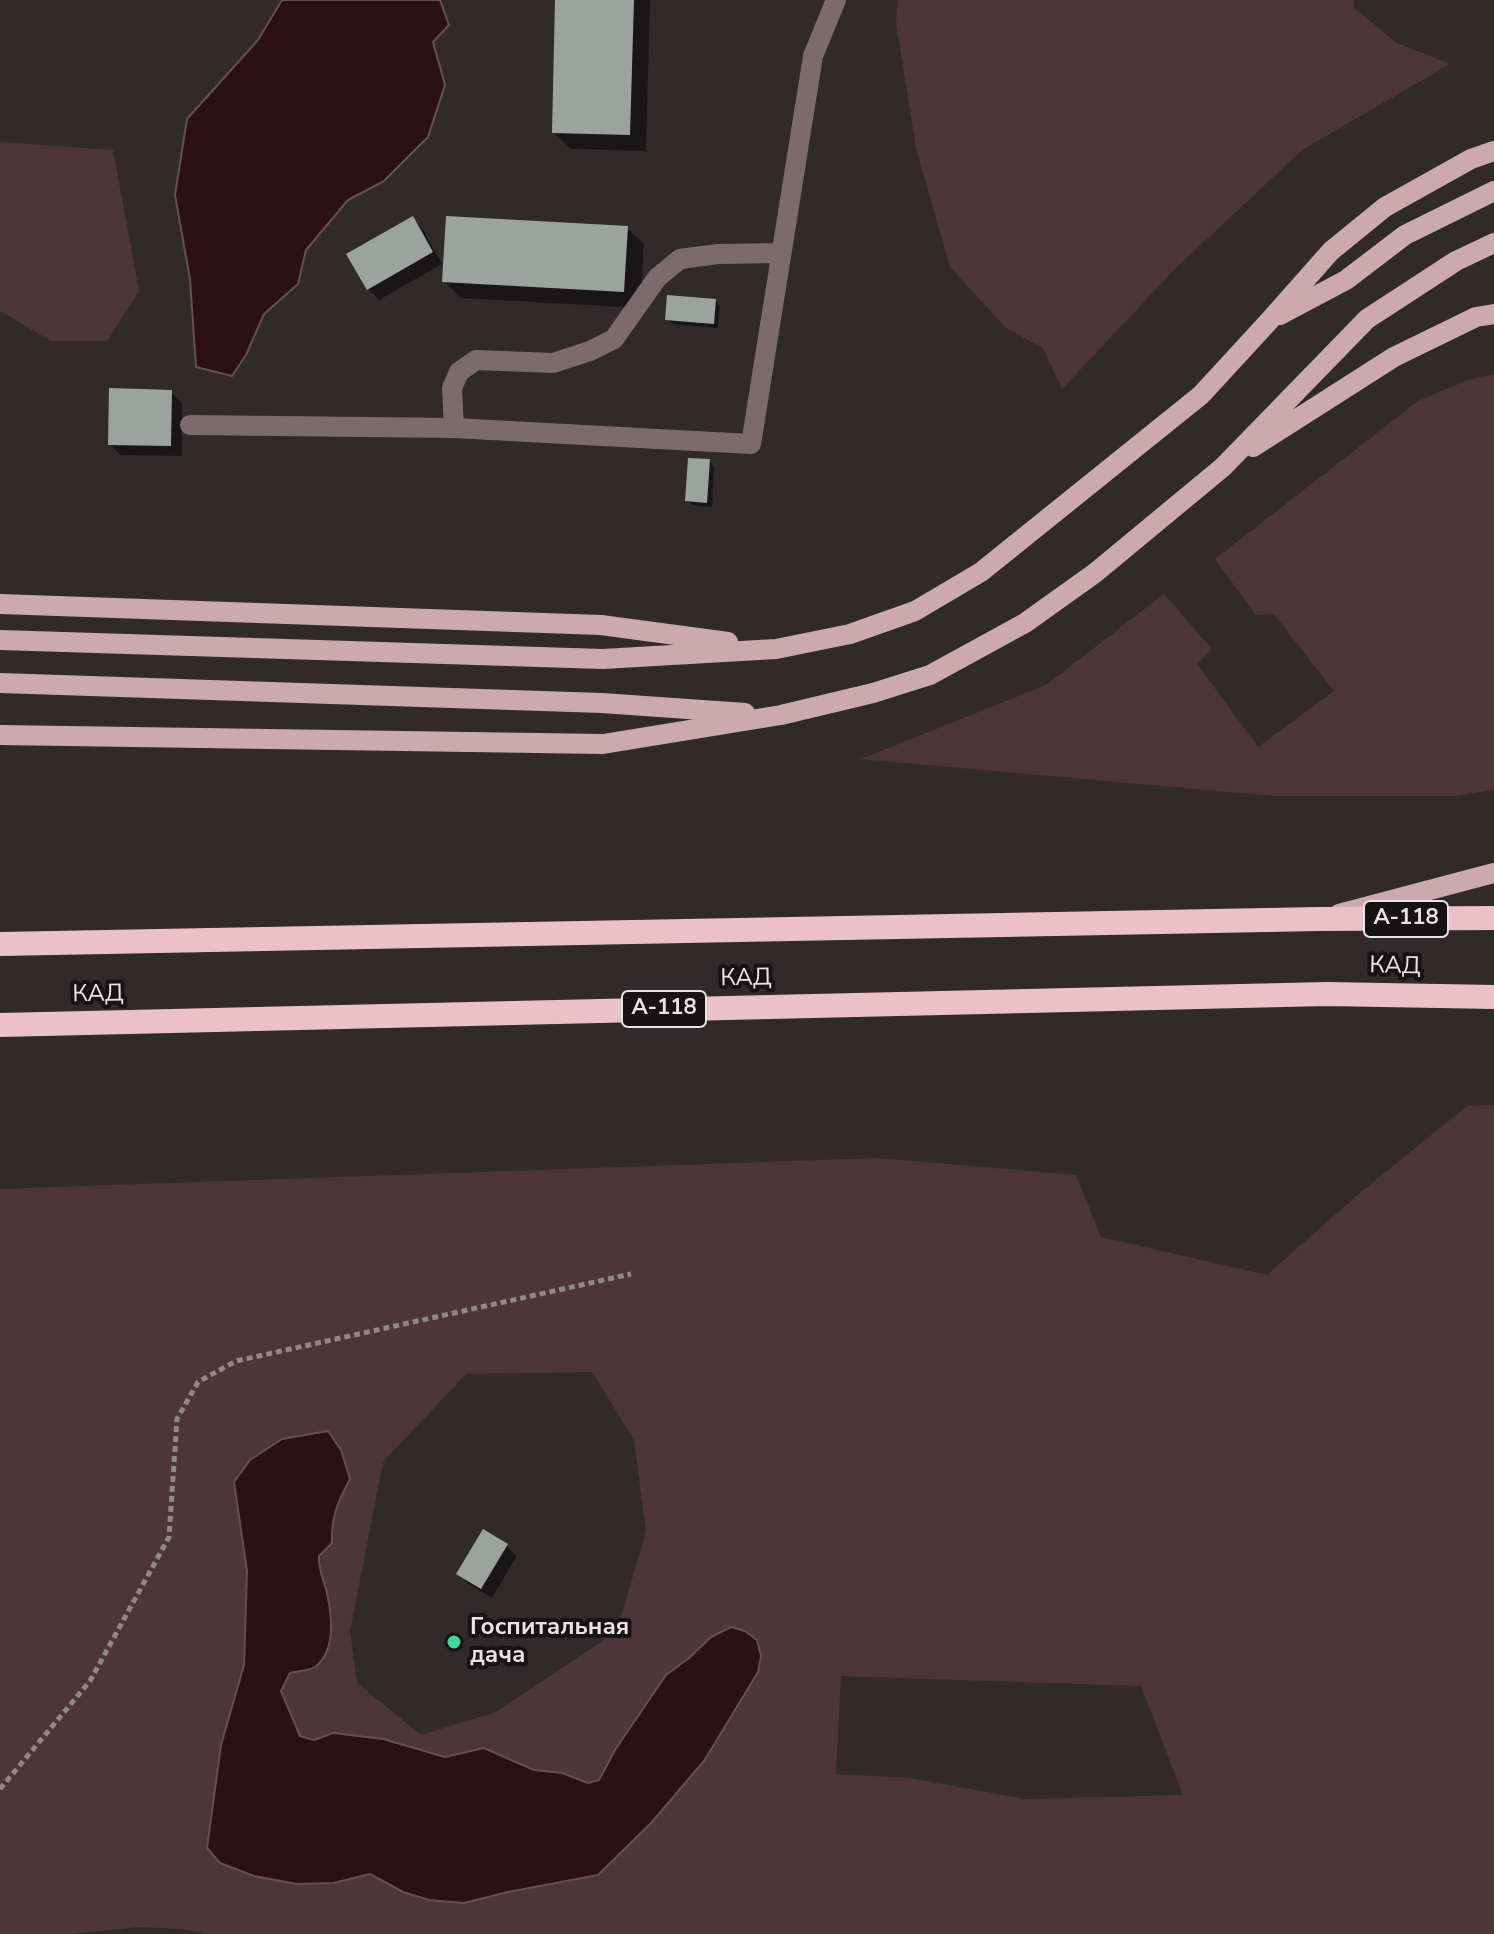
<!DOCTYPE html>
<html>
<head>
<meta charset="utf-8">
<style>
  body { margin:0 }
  canvas { display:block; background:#312a2b }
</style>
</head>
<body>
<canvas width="1494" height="1934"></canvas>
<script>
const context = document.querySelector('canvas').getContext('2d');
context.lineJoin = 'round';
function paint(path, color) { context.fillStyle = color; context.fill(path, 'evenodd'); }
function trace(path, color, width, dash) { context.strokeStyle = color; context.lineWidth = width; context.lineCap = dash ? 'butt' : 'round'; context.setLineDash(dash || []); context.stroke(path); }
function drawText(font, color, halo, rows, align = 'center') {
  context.font = font + ' "Nunito Sans",sans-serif'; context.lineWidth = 8; context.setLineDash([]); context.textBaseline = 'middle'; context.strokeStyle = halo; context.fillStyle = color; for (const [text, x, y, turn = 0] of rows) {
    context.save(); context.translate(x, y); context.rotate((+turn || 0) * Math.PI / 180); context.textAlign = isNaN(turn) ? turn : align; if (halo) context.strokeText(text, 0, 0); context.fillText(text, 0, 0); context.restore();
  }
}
paint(new Path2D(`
  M898,0H1354V8L1397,43L1450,64L1302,150L1176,268L1062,389L1043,348L1006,328L950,267L916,148L896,22Z
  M0,142L113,150L139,291L107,341H51L0,311Z
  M1494,374V790L1453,796H1274L861,759L1046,685L1164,594L1212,649L1197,664L1258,747L1334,691L1274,614L1256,615L1215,559L1418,401L1468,380Z
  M1494,1105V1934H205L182,1929L138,1927L72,1934H0V1189L877,1158L1076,1175L1101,1237L1267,1275L1361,1192L1467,1106ZM592,1372L634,1440L646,1531L617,1631L496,1712L421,1735L357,1683L350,1631L383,1462L466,1374ZM350,1479C338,1501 331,1517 332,1543L319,1556C318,1570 324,1580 327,1593C332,1616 336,1650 315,1666C309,1671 297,1671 290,1673L281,1692L300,1736L314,1740L333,1733L383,1739L445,1757L484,1748L534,1770L562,1773L588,1783L599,1780L615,1750L666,1675L689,1658L758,1672L704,1761L652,1822L598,1875L508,1892L464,1903L429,1900L403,1892L370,1874L334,1883L207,1848L221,1745L244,1665L247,1571L234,1482ZM841,1676L1141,1686L1183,1795L1026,1799L909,1778L836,1774Z`), '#4d353a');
const water = new Path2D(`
  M282,0H440L449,25L433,42L445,85L428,137L384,181L348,200L306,250L298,284L264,314L246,355L232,376L196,367L190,279L175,195L187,119L258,40Z
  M328,1431L341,1450L350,1479C338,1501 331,1517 332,1543L319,1556C318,1570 324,1580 327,1593C332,1616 336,1651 315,1667C309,1671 297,1671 290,1673L281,1691L300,1736L314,1740L333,1733L383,1739L445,1757L484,1748L534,1770L562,1773L588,1783L599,1780L615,1750L666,1675L689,1658L711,1637L731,1627L745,1631L757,1640L761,1656L758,1672L704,1761L652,1822L598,1875L508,1892L464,1903L429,1900L403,1892L370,1874L334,1883L297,1884L254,1876L220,1863L207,1848L221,1745L244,1665L247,1571L234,1482L250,1460L282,1439Z`);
paint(water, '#2d0f17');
trace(water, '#654f54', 2);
paint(new Path2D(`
  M557,0H650L646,151L571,149L554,133Z
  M412,219L423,230L442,264L379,300L368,289Z
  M627,228L644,244L640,308L461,298L444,281Z
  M716,301L720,306L718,328L672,324L667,319Z
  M171,392L182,403V456L120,455L110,444Z
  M709,461L714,466L712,507L692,505L687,500Z
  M506,1545L517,1556L492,1598L469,1584L458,1573Z`), '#0007');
paint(new Path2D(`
  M555,0H634L630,135L552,133Z
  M413,216L433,252L367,290L346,254Z
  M446,216L628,226L624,292L442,282Z
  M667,295L716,299L714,324L665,320Z
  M109,388L172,390L171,446L108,445Z
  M688,458L710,459L707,503L685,501Z
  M483,1529L508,1544L481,1589L456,1574Z`), '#9ba39f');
trace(new Path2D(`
  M0,1789L90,1681L169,1537L177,1419L198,1382L236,1361L631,1274`), '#8e8889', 5, [6, 4]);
trace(new Path2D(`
  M781,253L718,254L680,259L657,278L614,339L590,351L553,363L476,360L459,372L452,388L454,428L751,444L813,56L836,0
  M190,425L454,428`), '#7c6a6e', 20);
trace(new Path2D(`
  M1280,315L1346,280L1405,235L1494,191
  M1253,447L1394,357L1476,317L1494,314
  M0,604L601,625L728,642
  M0,640L603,659L776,649L850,634L915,611L981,572L1201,395L1270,320L1331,251L1385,207L1471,159L1494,151
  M0,683L602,703L745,713
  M0,735L603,744L781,715L873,693L930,675L1025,623L1095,573L1223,467L1367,319L1456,261L1494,243
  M1339,914L1494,873`), '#cca8af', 20);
trace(new Path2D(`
  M0,944L1319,919L1494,918
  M0,1025L1327,994L1494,997`), '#ecc0c9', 24);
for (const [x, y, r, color] of [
  [454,1642,8,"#43d4a0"]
]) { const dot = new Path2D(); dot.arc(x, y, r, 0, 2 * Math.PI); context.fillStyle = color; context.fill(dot); trace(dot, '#161314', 3); }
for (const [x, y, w] of [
  [1406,919,84],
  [664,1009,84]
]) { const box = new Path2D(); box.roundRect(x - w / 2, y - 18, w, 36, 6); context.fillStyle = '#161314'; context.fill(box); trace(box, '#e8e3e4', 2); }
drawText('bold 22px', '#e8e3e4', null, [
  ["А-118",1406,919],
  ["А-118",664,1009]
]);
drawText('24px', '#e8e3e4', '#161314', [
  ["КАД",1395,967,1],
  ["КАД",746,979,-1],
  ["КАД",98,995,-1]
]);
drawText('bold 24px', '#e8e3e4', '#161314', [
  ["Госпитальная",470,1628],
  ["дача",470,1656]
], 'left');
</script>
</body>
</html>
